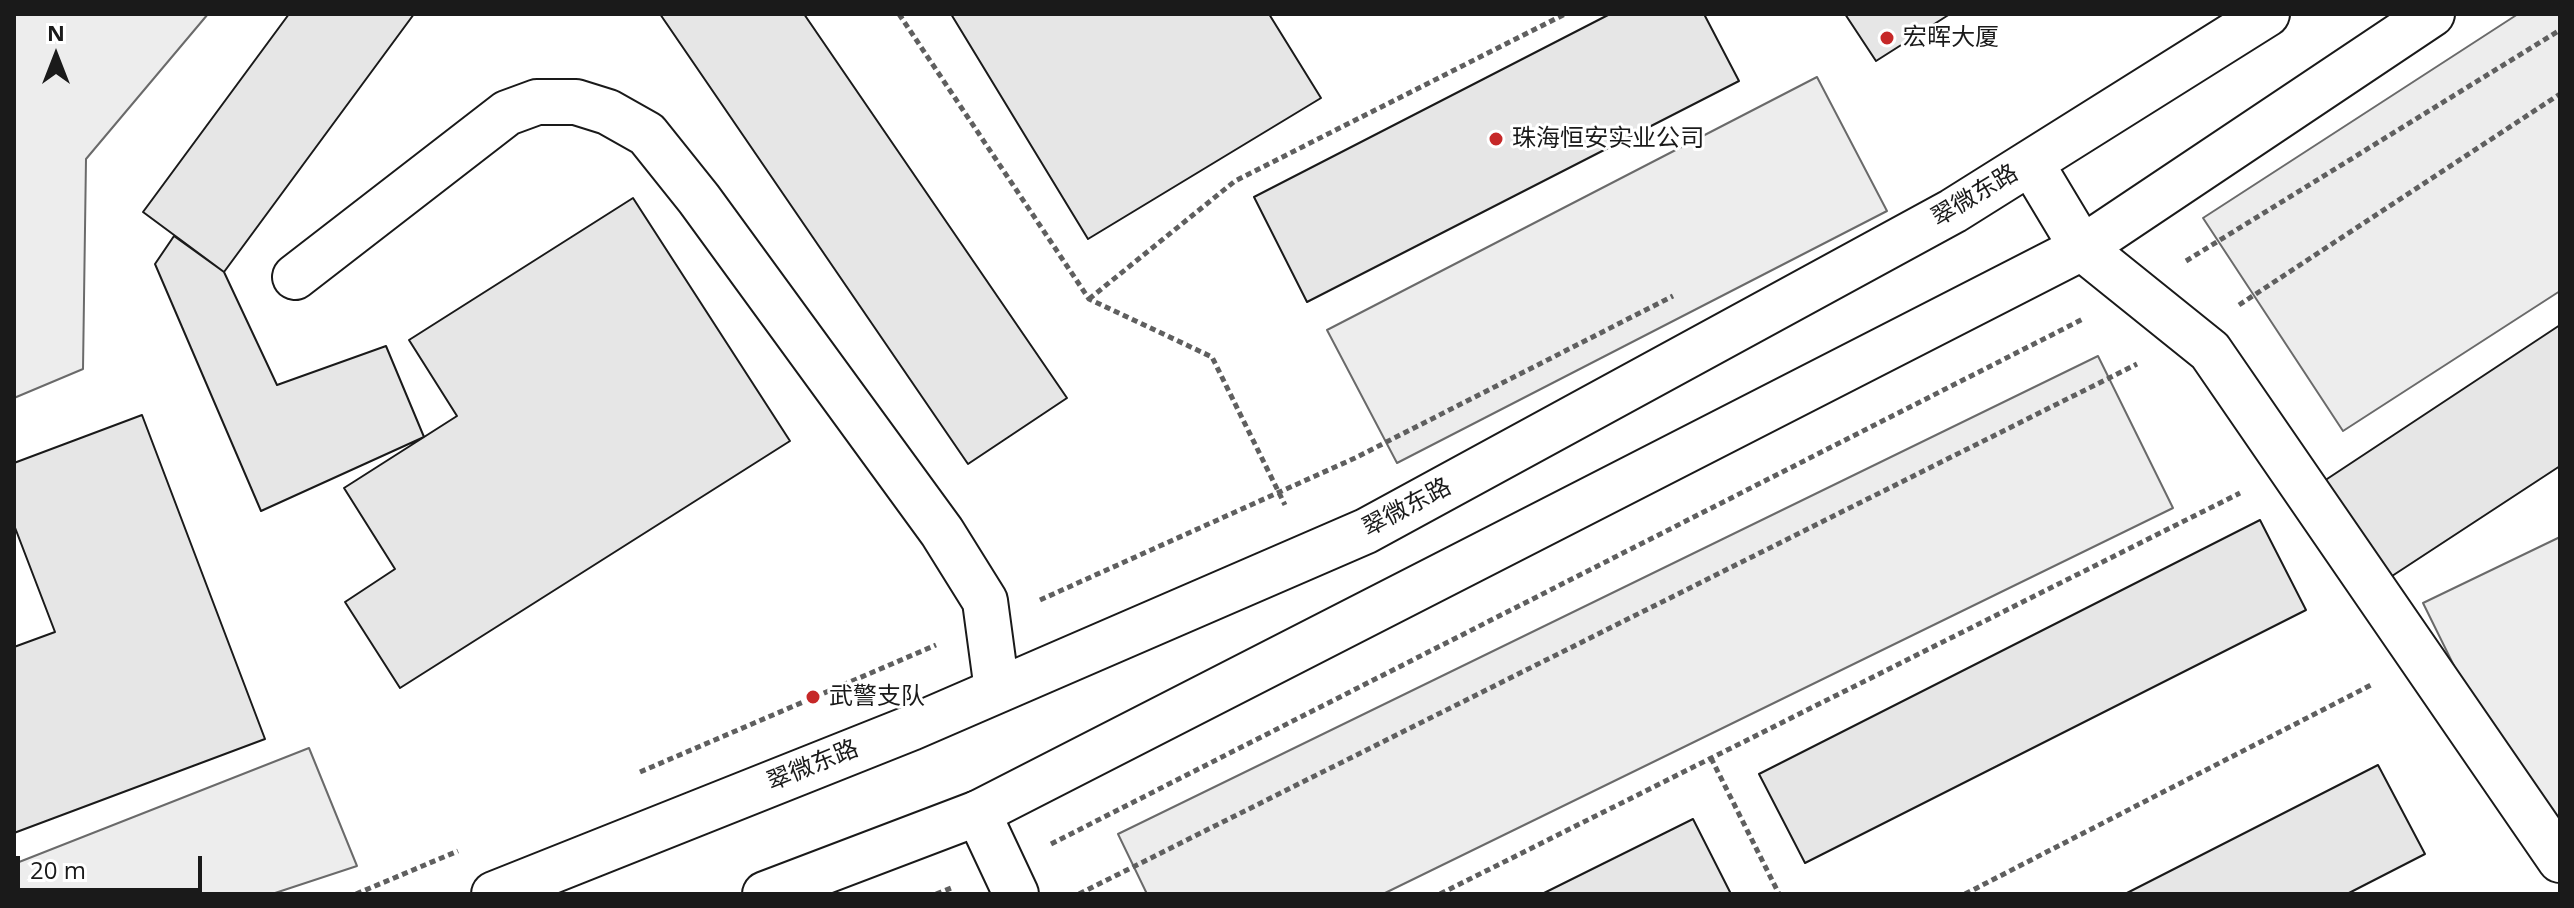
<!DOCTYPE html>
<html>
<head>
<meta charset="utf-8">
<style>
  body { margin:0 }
  #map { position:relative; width:2574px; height:908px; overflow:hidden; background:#fff; font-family:"Open Sans",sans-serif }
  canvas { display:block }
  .frame { position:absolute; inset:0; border:16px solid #1a1a1a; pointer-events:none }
  .north { position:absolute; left:16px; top:16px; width:80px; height:80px; -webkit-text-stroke:6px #fff; paint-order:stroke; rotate:0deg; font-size:22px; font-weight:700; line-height:32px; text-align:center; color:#1a1a1a }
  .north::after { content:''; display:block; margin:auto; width:28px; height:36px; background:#1a1a1a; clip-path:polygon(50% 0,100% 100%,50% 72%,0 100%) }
  .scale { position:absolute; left:16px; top:856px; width:186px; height:36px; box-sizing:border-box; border:4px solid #1a1a1a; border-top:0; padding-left:10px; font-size:24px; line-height:28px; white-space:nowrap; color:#1a1a1a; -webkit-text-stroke:6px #fff; paint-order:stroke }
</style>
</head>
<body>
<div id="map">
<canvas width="2574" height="908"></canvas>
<div class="frame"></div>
<div class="north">N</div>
<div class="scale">20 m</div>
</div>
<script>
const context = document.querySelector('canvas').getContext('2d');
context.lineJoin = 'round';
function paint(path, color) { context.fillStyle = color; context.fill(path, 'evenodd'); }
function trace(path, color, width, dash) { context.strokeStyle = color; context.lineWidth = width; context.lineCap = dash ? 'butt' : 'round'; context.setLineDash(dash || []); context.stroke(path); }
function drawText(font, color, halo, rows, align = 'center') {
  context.font = font + ' "Open Sans","Noto Sans SC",sans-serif'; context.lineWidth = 6; context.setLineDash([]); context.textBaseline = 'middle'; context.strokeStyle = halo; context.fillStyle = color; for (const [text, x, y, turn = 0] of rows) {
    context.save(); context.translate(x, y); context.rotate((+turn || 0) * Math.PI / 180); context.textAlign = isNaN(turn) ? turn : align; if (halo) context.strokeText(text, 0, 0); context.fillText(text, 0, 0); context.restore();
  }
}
const built = new Path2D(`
  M14,14H208L86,159L83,369L14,398Z
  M2518,14H2560V291L2343,431L2203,218Z
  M1817,77L1887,211L1397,463L1327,330Z
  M2098,356L2173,508L1383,894H1147L1118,834Z
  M2560,537V818L2535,830L2423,603Z
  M309,748L357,866L272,894H14V864Z`);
paint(built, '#ededed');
trace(built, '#6a6a6a', 2);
const building = new Path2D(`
  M289,14H414L224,272L143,212Z
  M660,14H804L1067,398L968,464Z
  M951,14H1269L1321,98L1088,239Z
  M1610,14H1704L1739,81L1307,302L1254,197Z
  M1845,14H1950L1876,61Z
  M633,198L790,441L400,688L345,602L395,569L344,488L457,416L409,340Z
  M174,236L224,272L277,385L386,346L424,437L261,511L155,264Z
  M2560,325V466L2389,578L2324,481Z
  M142,415L265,739L14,833V647L55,632L14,525V463Z
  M2260,520L2306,610L1805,863L1759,774Z
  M2378,765L2425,854L2347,894H2125Z
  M1693,819L1731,894H1542Z`);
paint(building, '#e6e6e6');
trace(building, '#1a1a1a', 2);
const minor = new Path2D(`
  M2082,248L2210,351L2560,860
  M295,277L507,113L537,102H576L608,112L647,134L699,199L942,532L985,601L997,690
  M978,813L1016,894`);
const major = new Path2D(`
  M2031,163L2082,248
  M494,894L911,728L1366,531L1953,211L2267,14
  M765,894L978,813L2082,248L2432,14`);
trace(minor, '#1a1a1a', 48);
trace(major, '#1a1a1a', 48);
trace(new Path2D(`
  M899,14L1089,299L1212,357L1285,505
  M2186,261L2560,30
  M1089,299L1235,181L1565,14
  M2239,305L2560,94
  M1040,600L1355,458L1673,296
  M1711,758L1779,894
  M640,772L936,645
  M1051,844L2083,319
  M356,894L458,851
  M936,894L954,887
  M1079,894L2137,364
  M1440,894L2240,493
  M1965,894L2373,684`), '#5f5f5f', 5, [6, 4]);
trace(minor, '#fff', 44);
trace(major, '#fff', 44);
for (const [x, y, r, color] of [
  [1887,38,8,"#c62828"],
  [1496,139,8,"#c62828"],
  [813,697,8,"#c62828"]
]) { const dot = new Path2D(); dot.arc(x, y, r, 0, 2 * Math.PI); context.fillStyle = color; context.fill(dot); trace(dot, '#fff', 3); }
drawText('24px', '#1a1a1a', '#fff', [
  ["宏晖大厦",1903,38],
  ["珠海恒安实业公司",1512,139],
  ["武警支队",829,697]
], 'left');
drawText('24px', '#1a1a1a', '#fff', [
  ["翠微东路",1975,196,-31],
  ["翠微东路",1407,508,-28],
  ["翠微东路",813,766,-22]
]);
</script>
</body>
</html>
